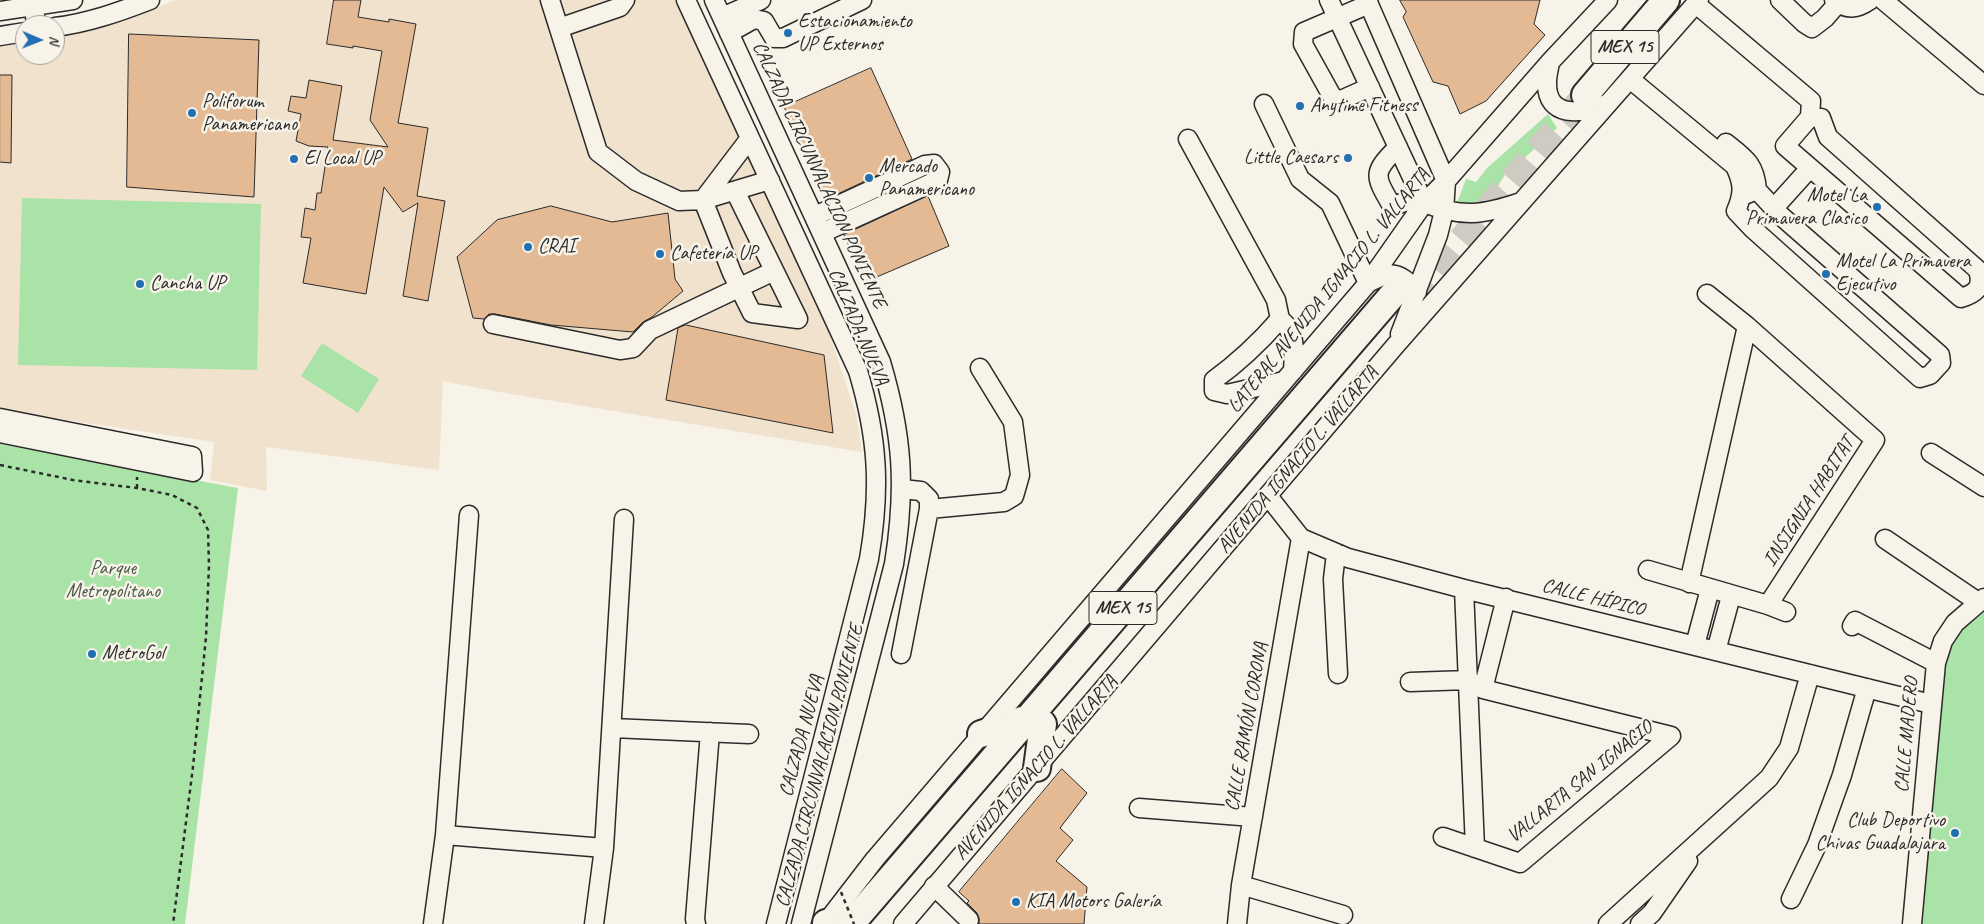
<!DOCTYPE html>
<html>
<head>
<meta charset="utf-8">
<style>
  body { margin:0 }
  #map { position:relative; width:1984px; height:924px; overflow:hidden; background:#f7f3e8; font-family:Caveat,sans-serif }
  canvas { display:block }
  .north { position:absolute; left:15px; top:15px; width:50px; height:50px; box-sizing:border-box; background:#f7f3e8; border:1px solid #a5a39c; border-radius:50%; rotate:91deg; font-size:14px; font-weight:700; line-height:20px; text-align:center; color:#2b2b2b }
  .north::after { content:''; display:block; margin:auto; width:18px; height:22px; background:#1f6fb2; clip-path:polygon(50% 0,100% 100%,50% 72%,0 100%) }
</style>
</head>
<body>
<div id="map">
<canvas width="1984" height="924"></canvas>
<div class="north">N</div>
</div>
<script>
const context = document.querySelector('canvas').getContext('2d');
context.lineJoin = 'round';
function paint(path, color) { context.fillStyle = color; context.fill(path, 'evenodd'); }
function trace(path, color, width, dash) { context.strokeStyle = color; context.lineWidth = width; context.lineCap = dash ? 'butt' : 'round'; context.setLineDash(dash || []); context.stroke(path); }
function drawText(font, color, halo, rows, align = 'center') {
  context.font = font + ' Caveat,sans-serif'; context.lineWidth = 5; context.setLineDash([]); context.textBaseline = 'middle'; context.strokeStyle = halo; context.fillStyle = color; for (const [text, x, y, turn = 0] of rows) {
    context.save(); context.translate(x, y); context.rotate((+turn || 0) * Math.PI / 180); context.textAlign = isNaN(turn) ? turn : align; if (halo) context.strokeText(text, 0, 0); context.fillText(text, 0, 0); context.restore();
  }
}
paint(new Path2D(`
  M176,0H678L823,315L856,414L862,452L499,392L443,381L439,470L266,447L267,491L210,480L214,442L0,410V41L25,39V55H55V34L115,23Z`), '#f1e2ce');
paint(new Path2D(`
  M1548,114L1557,128L1518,164L1509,168L1498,186L1501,188L1487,205L1457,203L1466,179L1476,182L1487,168Z
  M22,198L261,204L257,370L18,365Z
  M322,343L379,379L358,413L301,376Z
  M0,444L238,488L185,924H0Z
  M1984,604V924H1917L1942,664L1959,625Z`), '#aae3a7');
const building = new Path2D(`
  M334,0H361L358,17L389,22V19L416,24L398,123L428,128L417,196L445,201L428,301L403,296L418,203L403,212L384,187L366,294L303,283L311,238L301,237L305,208L315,210L317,193H321L328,147L309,146L296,141L301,114L288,111L291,96L306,98L309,80L342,86L333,140L388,147L370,120L382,51L353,46V48L327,44Z
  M1400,0H1540L1534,24L1545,35L1486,101L1460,114L1448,86L1433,82L1403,17L1406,12Z
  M129,34L259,40L254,197L127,187Z
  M871,68L912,159L827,199L784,107Z
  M0,75H12L11,163L0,162Z
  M928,196L949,246L865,282L844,235Z
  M551,206L612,222L668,213L675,279L683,291L652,317L643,322L633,332L551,325L495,314H489L484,319L473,318L457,257L497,220Z
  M686,325L824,355L833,433L666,400L678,328Z
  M1062,769L1087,793L1060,828L1073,840L1056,861L1087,887L1084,924H979V918L977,913L967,903L969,901L959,892Z`);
paint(building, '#e3ba93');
trace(building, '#2b2b2b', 1);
trace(new Path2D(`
  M1410,299L1585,95`), '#cecbc2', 26, [26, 13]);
const minor = new Path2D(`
  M550,0L598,152L636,181L679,201L703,200L770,180
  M686,0L858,371C878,438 881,489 869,559L776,924
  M714,0L881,362C903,436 906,488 894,564L801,924
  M1329,0L1424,203C1462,218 1483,215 1521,202
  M1367,0L1446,181L1444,211L1438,235L1400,334
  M1780,0L1804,23L1812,28L1825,18L1838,3
  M1834,0C1847,11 1857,9 1870,0
  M1883,0L1984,85
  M1369,4L1304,32L1303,44L1333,98L1341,100L1370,87
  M1696,4L1811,101L1810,117L1785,146L1961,298C1977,293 1983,287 1978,270L1828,137L1821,118L1810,117
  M34,6L36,25
  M0,11L73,0
  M722,17L761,0
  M55,27C88,23 119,12 150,0
  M559,28L620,7L625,0
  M729,33L754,19L764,21L774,38H783L862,0
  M0,36L25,32
  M1550,62C1549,69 1547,75 1547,82C1546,119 1582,114 1606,104
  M1630,79L1735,166C1743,183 1744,193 1736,211L1753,229L1920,378L1930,375L1941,363L1940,355L1780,215L1757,190L1742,196
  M1264,104L1300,179L1330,203L1368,283C1392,270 1399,271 1417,292
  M1188,139L1276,300L1280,319C1297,333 1294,350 1293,371
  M1726,143C1745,158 1755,164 1757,190
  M1398,147C1372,173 1374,175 1392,206L1421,197
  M735,191L798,319
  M703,200L732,273L752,313L798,319
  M703,200L750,138
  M1774,208L1810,168
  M815,216L925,165L934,164L940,172L938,180L822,233
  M1707,294L1747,326L1875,440L1768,605
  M1280,319C1260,342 1239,362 1214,380V391L1227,394L1284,381
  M493,324L620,350L633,348L650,330L774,271
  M0,418L192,456L193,472L0,433
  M1931,453L1984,487
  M1268,496L1301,538L1348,558L1464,589L1931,704
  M929,509L1004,502L1014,496L1020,475L1013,422L980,368
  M1885,539L1978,602
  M1336,553L1333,579L1338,674
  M1648,570L1768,605L1786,612
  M1689,583L1747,326
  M1464,589L1475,848
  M1852,626L1855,621L1936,663
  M1695,645L1710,589
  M1716,651L1731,596
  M901,654L929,509V499L921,491L902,489
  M1410,682L1468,680L1483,689L1671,736
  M1483,689L1506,598
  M612,728L749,734
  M1139,808L1253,817
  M445,835L604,848
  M1443,837L1520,863L1671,736
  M1241,885L1343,915
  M934,886L969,920
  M1791,899L1817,845L1842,775L1867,688
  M433,924L445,835L469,515
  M594,924L604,848L624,519
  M696,924L695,919L710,732
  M825,924L875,859L1368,283L1424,203L1446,181L1550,62L1608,0
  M903,924L1395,346L1699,0
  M1237,924L1241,885L1301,538
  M1608,924L1769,778L1789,748L1810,674
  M1640,924L1652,913L1688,861
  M1912,924L1936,663L1943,641L1955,623L1984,598`);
const highway = new Path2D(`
  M1585,95L1666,0
  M981,734L1028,718
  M1037,768L1043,724
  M826,924V923
  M851,924L1395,292`);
trace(minor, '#2b2b2b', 21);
trace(highway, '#2b2b2b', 30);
trace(new Path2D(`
  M0,465L73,480L137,488L172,495L197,508L208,530L209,565L206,637L193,767L173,924
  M137,488V477`), '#2b2b2b', 2.5, [4, 4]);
trace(minor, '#f7f3e8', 18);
trace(highway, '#f7f3e8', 26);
trace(new Path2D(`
  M841,892L854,924`), '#2b2b2b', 2.5, [4, 4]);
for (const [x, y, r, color] of [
  [788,33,5,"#1f6fb2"],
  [1300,106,5,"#1f6fb2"],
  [192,113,5,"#1f6fb2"],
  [1348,158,5,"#1f6fb2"],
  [294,159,5,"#1f6fb2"],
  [869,178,5,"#1f6fb2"],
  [1877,207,5,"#1f6fb2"],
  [528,247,5,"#1f6fb2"],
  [660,254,5,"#1f6fb2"],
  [1826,274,5,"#1f6fb2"],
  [140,284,5,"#1f6fb2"],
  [92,654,5,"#1f6fb2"],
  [1955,833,5,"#1f6fb2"],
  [1016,902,5,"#1f6fb2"]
]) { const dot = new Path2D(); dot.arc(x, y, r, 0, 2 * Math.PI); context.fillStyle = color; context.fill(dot); trace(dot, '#f7f3e8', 2); }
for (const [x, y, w] of [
  [1625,47,68],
  [1123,608,68]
]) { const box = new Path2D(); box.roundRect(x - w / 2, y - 16.5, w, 33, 4); context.fillStyle = '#f7f3e8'; context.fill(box); trace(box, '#2b2b2b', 1); }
drawText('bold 19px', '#2b2b2b', null, [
  ["MEX 15",1625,47],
  ["MEX 15",1123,608]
]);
drawText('20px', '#2b2b2b', '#f7f3e8', [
  ["Estacionamiento",798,22],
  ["UP Externos",798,45],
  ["Poliforum",202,102],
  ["Panamericano",202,125],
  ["Anytime Fitness",1310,106],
  ["Little Caesars",1338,158,"right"],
  ["El Local UP",304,159],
  ["Mercado",879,167],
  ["Panamericano",879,190],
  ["Motel La",1867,196,"right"],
  ["Primavera Clasico",1867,219,"right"],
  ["CRAI",538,247],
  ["Cafetería UP",670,254],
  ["Motel La Primavera",1836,262],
  ["Ejecutivo",1836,285],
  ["Cancha UP",150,284],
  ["MetroGol",102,654],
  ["Club Deportivo",1945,821,"right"],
  ["Chivas Guadalajara",1945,844,"right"],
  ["KIA Motors Galería",1026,902]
], 'left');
drawText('20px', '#2b2b2b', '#f7f3e8', [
  ["CALZADA CIRCUNVALACION PONIENTE",819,175,65],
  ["LATERAL AVENIDA IGNACIO L. VALLARTA",1329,291,-51],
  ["CALZADA NUEVA",858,327,67],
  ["AVENIDA IGNACIO L. VALLARTA",1298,460,-50],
  ["INSIGNIA HABITAT",1809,502,-57],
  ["CALLE HÍPICO",1593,598,14],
  ["CALLE RAMÓN CORONA",1247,727,-80],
  ["CALLE MADERO",1907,735,-85],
  ["CALZADA NUEVA",802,736,-75],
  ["CALZADA CIRCUNVALACION PONIENTE",820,766,-75],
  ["AVENIDA IGNACIO L. VALLARTA",1036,768,-49],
  ["VALLARTA SAN IGNACIO",1580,782,-39]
]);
drawText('20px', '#4b594a', '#f7f3e8', [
  ["Parque",113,569],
  ["Metropolitano",113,592]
]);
</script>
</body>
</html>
